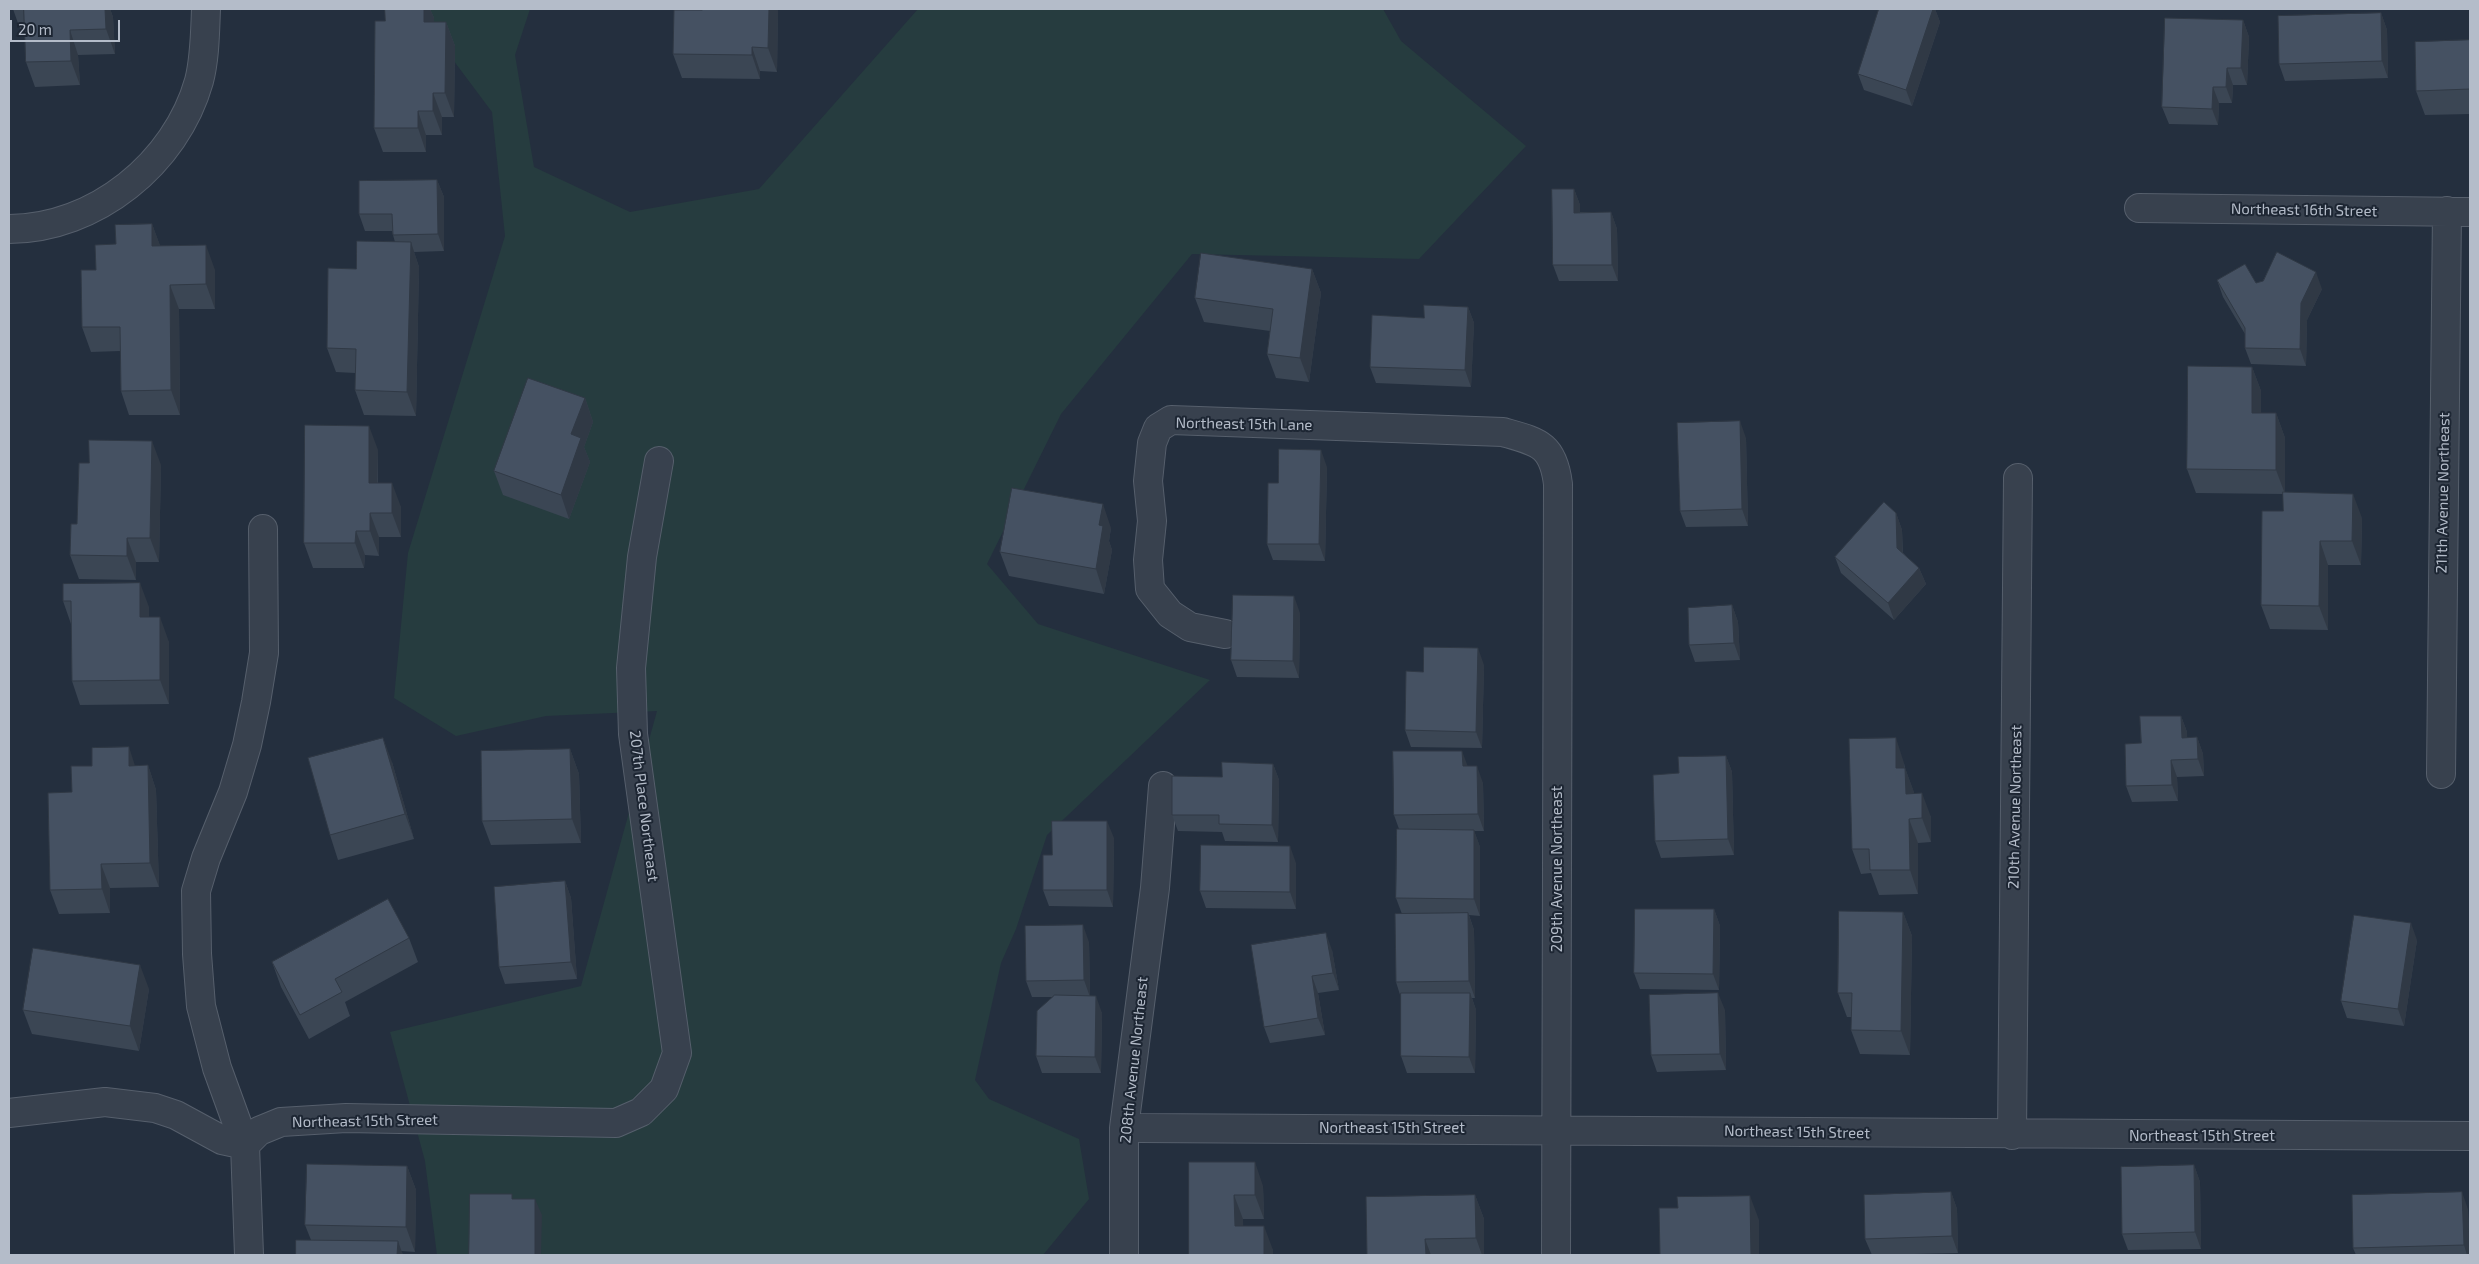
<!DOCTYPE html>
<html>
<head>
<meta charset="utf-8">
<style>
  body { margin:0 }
  #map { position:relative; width:2479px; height:1264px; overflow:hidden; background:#242f3e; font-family:"Exo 2",sans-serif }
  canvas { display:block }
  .frame { position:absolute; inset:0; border:10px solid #b4bcc9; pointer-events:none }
  .scale { position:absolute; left:10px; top:20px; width:110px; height:22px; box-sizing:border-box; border:2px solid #b4bcc9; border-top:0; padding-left:6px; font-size:15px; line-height:18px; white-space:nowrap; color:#b4bcc9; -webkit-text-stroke:4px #1d2633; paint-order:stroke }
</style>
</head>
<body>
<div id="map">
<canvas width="2479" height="1264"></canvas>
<div class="frame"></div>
<div class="scale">20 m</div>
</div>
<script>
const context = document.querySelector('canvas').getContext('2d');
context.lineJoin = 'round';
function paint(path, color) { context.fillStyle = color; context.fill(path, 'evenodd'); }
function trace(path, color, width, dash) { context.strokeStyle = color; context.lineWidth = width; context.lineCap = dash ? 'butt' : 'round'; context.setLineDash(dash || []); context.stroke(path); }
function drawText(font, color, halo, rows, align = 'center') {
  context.font = font + ' "Exo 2",sans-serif'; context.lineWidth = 4; context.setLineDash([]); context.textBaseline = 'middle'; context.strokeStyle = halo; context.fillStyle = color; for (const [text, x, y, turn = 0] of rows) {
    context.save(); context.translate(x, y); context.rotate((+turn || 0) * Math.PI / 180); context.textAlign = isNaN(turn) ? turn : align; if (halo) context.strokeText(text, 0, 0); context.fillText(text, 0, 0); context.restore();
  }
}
paint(new Path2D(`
  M415,9H530L515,55L534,167L630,212L759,189L918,9H1383L1401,41L1526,146L1419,259L1192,254L1061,414L987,564L1038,624L1210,680L1047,835L1016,929L1001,963L975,1080L989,1099L1079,1139L1089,1199L1043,1255H437L425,1161L390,1032L581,986L657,711L546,716L456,736L394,698L408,553L505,236L492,112Z`), '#263c3f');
const minor = new Path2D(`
  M2139,208L2470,212
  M9,229C95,229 176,163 199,81C205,58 205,32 206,9
  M1225,634L1190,627L1170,614L1150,589L1148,560L1152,521L1148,481L1152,443L1158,428L1171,420L1503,432C1538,442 1553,444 1558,484L1556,1255
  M2441,774L2447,211
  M9,1113L105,1102L155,1108L176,1115L222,1140L245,1145L259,1131L281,1122L346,1118L616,1123L641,1112L664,1089L677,1053L633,734L631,668L642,557L659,461
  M1124,1128C1573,1129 2022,1135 2470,1136
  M2012,1135L2018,478
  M249,1255L245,1145L217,1068L201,1006L197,954L196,891L206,858L233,792L247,745L256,702L264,653L263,529
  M1124,1255V1128L1155,888L1163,786`);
trace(minor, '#565f6c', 30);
trace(minor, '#38414e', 28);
paint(new Path2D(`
  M13,9H110L113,17L115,54L78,55L80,85L35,87L26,62L25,29H20Z
  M385,9H430L434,18L433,22H446L455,46L454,117H442V135H426V152H383L374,128L385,21Z
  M702,9H778L777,72L760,71V79L682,78L673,54L702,10Z
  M1879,9H1935L1940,22L1912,106L1864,90L1858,74Z
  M2381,13L2387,30L2388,78L2285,81L2279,64Z
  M2243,20L2249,37L2247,85H2233L2232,103H2219L2218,125L2169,124L2162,107Z
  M2470,40V114L2425,115L2416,91Z
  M437,180L444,197V251L414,252L419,267L416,416L364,415L355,390V373L336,372L327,348L356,269L395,242L393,235L392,231H365L359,214Z
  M1574,189L1580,205V212H1611L1617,229L1618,281H1559L1553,265Z
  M152,224L160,246L215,270V309H179L180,415H129L121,391L120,351L91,352L82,327L96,270L116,244Z
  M1312,269L1321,293L1309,382L1276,378L1267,354L1270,331L1204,322L1195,298Z
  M2217,280L2322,289L2307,320L2306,366L2251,364L2245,348V334L2223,297Z
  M1468,307L1474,323L1471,387L1376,383L1370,367L1424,318Z
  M2252,367L2261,391V413H2276L2285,438V492L2362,518L2361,565H2328V630L2270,629L2261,605L2283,511V494L2196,493L2187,469Z
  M585,398L593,422L584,447L590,462L569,519L503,495L494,471Z
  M1746,438L1748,526L1686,527L1680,511Z
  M378,450V483L401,507V537H379V556L365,555L364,568H313L304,543Z
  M89,463L161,465L159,562H136V580L79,579L70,555L77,524Z
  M1327,467L1325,561L1273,560L1267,544L1278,483Z
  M1896,513L1902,530L1903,553L1919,568L1926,584L1894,620L1841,573L1835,557Z
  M1111,528L1109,541L1112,550L1104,594L1009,576L1000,552Z
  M63,584L149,607V617L169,642V704L80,705L72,681L71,624L63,601Z
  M1732,605L1738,622L1740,660L1695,662L1689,645Z
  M1300,613L1299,678L1237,677L1231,660Z
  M1484,665L1482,748L1411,747L1405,730L1423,672Z
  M2181,716L2187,732V738L2197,737L2203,754L2204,776L2177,777L2178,801L2132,802L2126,786L2141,743Z
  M570,749L579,774L581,843L491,845L482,821Z
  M1726,756L1732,772L1734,855L1661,858L1655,841L1679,773Z
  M392,762L414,839L338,860L330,835Z
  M1904,763L1905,768L1914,793L1931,817V842L1918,843V894L1879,895L1871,873L1861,874L1852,849Z
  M1273,764L1279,780L1278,842L1225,841L1222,832L1178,831L1172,815L1222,777Z
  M148,765L156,790L159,887L110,888V913L59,914L50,890L72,792L135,766Z
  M1468,766L1483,783L1484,831H1474L1480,847V916L1469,915L1474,930L1475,998H1472L1476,1010L1475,1073H1407L1401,1056V998L1396,982L1402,914L1396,898L1399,829L1394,815Z
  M1114,838L1113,907L1049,906L1043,890L1052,855Z
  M1296,863V909L1206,908L1200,891Z
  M565,881L571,898L577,979L505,984L499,967Z
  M1714,909L1720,926L1719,990L1640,989L1634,973Z
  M1903,912L1912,936L1910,1055L1860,1054L1851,1030L1852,1017H1847L1838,993Z
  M409,938L418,962L345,1002L350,1016L309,1039L281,987L272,962Z
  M2417,940L2404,1026L2347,1018L2341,1001Z
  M1089,942L1090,996L1102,1013L1101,1073H1042L1036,1056L1053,997H1032L1026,981Z
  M1332,950L1339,990L1318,993L1325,1035L1270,1043L1264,1027Z
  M149,989L139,1051L32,1034L23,1010Z
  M1725,1010L1726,1070L1657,1072L1651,1055Z
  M1189,1162L1263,1186L1264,1219H1243V1226L1273,1250L1189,1255Z
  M2194,1165L2200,1182L2201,1249L2128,1250L2122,1234Z
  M407,1166L416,1190L415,1252L401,1251L403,1255H296L311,1240L305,1225Z
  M1951,1192L1957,1209L1958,1253L1872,1255L1865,1239Z
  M1475,1195L1484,1219V1255H1367Z
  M2468,1209L2470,1255H2356L2353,1248Z`), '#3b4654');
paint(new Path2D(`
  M105,9H110L113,17L115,54L106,29Z
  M424,9H430L434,18L433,46L424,22Z
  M769,9H778L777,72L768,48Z
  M1933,9H1935L1940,22L1912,106L1906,90Z
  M2381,13L2387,30L2388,78L2382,61Z
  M2243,20L2249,37L2247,85L2241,68Z
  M446,22L455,46L454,117L445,93Z
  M70,30L78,55L80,85L71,61Z
  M752,47L760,71V79L752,55Z
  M2227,68L2233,85L2232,103L2226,87Z
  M2213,87L2219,103L2218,125L2212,109Z
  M433,93L442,117V135L433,111Z
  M418,111L426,135V152L418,128Z
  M437,180L444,197V251L438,234Z
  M1574,189L1580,205V229L1574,213Z
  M1611,212L1617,229L1618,281L1612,265Z
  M152,224L161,248L152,246Z
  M411,242L419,267L416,416L407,392Z
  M206,245L215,270V309L206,284Z
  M1312,269L1321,293L1309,382L1300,358Z
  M2316,272L2322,289L2307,320L2306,366L2300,349L2301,303Z
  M170,285L179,309L180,415L171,390Z
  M1468,307L1474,323L1471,387L1465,370Z
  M2252,367L2261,391V438L2252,413Z
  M585,398L593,422L584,447L590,462L569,519L561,495L571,434Z
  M2276,413L2285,438V494L2276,470Z
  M1740,421L1746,438L1748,526L1742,509Z
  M369,426L378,450L377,507L369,483Z
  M152,441L161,465L159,562L150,538Z
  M1321,450L1327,467L1325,561L1319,544Z
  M392,483L401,507V537L392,513Z
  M2353,494L2362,518L2361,565L2352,541Z
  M1103,504L1111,528L1109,541L1112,550L1104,594L1096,569L1099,525Z
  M370,513L379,537V556L370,531Z
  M1896,513L1902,530L1903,565L1897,548Z
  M356,531L365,555L364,568L355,543Z
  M127,538L136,562V580L127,556Z
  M2320,541L2328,565V630L2319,606Z
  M1919,568L1926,584L1894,620L1888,603Z
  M140,583L149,607V642L140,617Z
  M1294,596L1300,613L1299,678L1293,661Z
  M1732,605L1738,622L1740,660L1734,643Z
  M160,617L169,642V704L160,680Z
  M1478,648L1484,665L1482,748L1476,732Z
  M2181,716L2187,732L2188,755L2182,738Z
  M2197,737L2203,754L2204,776L2198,759Z
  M383,738L392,762L414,839L405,814Z
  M1896,738L1904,763L1905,792L1896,768Z
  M129,747L137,772L129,766Z
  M570,749L579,774L581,843L572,819Z
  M1462,751L1468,767L1463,766Z
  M1726,756L1732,772L1734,855L1728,839Z
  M2171,760L2177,777L2178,801L2172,785Z
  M1273,764L1279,780L1278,842L1272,825Z
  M148,765L156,790L159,887L150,863Z
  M1477,766L1483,783L1484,831L1478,814Z
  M1905,768L1914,792L1915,818L1906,794Z
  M1922,793L1931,817V842L1922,818Z
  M1909,819L1918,843V894L1910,870Z
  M1107,821L1114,838L1113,907L1107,890Z
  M1474,830L1480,847V916L1474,899Z
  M1290,846L1296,863V909L1290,892Z
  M101,864L110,888V913L102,889Z
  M565,881L571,898L577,979L571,962Z
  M1714,909L1720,926L1719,990L1713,974Z
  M1903,912L1912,936L1910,1055L1901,1031Z
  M1468,913L1474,930L1475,998L1469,981Z
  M2411,923L2417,940L2404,1026L2398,1009Z
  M1083,925L1089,942L1090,997L1084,980Z
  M1326,933L1332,950L1339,990L1333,973Z
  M140,965L149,989L139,1051L130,1026Z
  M1312,976L1318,993L1325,1035L1318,1018Z
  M1470,993L1476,1010L1475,1073L1469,1057Z
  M1718,993L1725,1010L1726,1070L1720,1054Z
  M1096,996L1102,1013L1101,1073L1095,1057Z
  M1255,1162L1263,1186L1264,1219L1255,1195Z
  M2194,1165L2200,1182L2201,1249L2195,1232Z
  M407,1166L416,1190L415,1252L406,1227Z
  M1951,1192L1957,1209L1958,1253L1952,1236Z
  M2462,1192L2468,1209L2470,1255H2467L2464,1245Z
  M1234,1195L1243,1219L1244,1250L1235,1226Z
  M1475,1195L1484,1219V1255H1482L1476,1238Z
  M1750,1196L1759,1220V1255H1751Z
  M535,1199L542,1215L541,1255H535Z
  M1264,1226L1273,1250V1255H1264Z
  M1425,1239L1431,1255H1426Z
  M398,1241L403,1255H397Z`), '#303945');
const building = new Path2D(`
  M24,9H105L106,29L70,30L71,61L26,62Z
  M385,9H424V22H446L445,93H433V111H418V128H374L375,21H385Z
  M702,9H769L768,48L752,47V55L673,54L674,10H702Z
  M1879,9H1933L1906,90L1858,74Z
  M2381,13L2382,61L2279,64L2278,16Z
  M2165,18L2243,20L2241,68H2227L2226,87H2213L2212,109L2162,107Z
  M2470,40V89L2416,91L2415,42Z
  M437,180L438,234L393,235L392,214H359V181Z
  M1552,189H1574V213L1611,212L1612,265H1553Z
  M152,224V246L206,245V284L170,285L171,390L121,391L120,327H82L81,270H96L95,245L116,244L115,225Z
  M357,241L411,242L407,392L355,390L356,349L327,348L328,268L356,269Z
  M2277,252L2316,272L2301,303L2300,349L2245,348V328L2217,280L2245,264L2256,283L2263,281Z
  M1201,253L1312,269L1300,358L1267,354L1273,309L1195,298Z
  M1424,305L1468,307L1465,370L1370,367L1372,315L1424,318Z
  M2188,366L2252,367V413H2276V470L2187,469Z
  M528,378L585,398L571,434L581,438L561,495L494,471Z
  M1740,421L1742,509L1680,511L1677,423Z
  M305,425L369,426V483H392V513H370V531H356L355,543H304Z
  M89,440L152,441L150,538H127V556L70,555L71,524H77L79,463H89Z
  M1279,449L1321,450L1319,544H1267L1268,483H1278Z
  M1012,488L1103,504L1099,525L1103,526L1096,569L1000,552Z
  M2283,492L2353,494L2352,541H2320L2319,606L2261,605L2262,511H2283Z
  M1884,502L1896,513L1897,548L1919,568L1888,603L1835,557Z
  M140,583V617H160V680L72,681L71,601H63V584Z
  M1233,595L1294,596L1293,661L1231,660Z
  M1732,605L1734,643L1689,645L1688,608Z
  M1424,647L1478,648L1476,732L1405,730L1406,671L1423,672Z
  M2140,716H2181L2182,738L2197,737L2198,759L2171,760L2172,785L2126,786L2125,744L2141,743Z
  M383,738L405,814L330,835L308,758Z
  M1896,738V768H1905L1906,794L1922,793V818L1909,819L1910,870H1870L1869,849H1852L1849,739Z
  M129,747V766L148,765L150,863L101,864L102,889L50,890L48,793L72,792L71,766H92V748Z
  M570,749L572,819L482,821L481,751Z
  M1393,751H1462L1463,766H1477L1478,814L1394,815Z
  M1726,756L1728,839L1655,841L1653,775L1679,773L1678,757Z
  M1222,762L1273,764L1272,825L1219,824V815H1172V776L1222,777Z
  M1052,821H1107V890H1043V855H1052Z
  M1397,829L1474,830V899L1396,898Z
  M1201,845L1290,846V892L1200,891Z
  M565,881L571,962L499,967L494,887Z
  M388,899L409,938L335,979L342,992L300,1015L272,962Z
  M1635,909H1714L1713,974L1634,973Z
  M1839,911L1903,912L1901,1031L1851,1030L1852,993H1838Z
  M1468,913L1469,981L1396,982L1395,914Z
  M2354,915L2411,923L2398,1009L2341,1001Z
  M1083,925L1084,980L1026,981L1025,926Z
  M1326,933L1333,973L1312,976L1318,1018L1264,1027L1251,945Z
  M33,948L140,965L130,1026L23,1010Z
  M1401,993H1470L1469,1057L1401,1056Z
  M1718,993L1720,1054L1651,1055L1649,995Z
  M1055,995L1096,996L1095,1057L1036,1056L1037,1011Z
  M1189,1162H1255V1195H1234L1235,1226H1264V1255H1189Z
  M307,1164L407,1166L406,1227L305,1225Z
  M2194,1165L2195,1232L2122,1234L2121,1167Z
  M1951,1192L1952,1236L1865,1239L1864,1195Z
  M2462,1192L2464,1245L2353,1248L2352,1195Z
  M470,1194H512V1199H535V1255H469Z
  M1475,1195L1476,1238L1425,1239L1426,1255H1367L1366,1197Z
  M1750,1196L1751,1255H1660L1659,1208H1678L1677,1197Z
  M296,1240L398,1241L397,1255H296Z`);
paint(building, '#455162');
trace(building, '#303945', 1);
drawText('15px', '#b4bcc9', '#1d2633', [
  ["Northeast 16th Street",2304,210,1],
  ["Northeast 15th Lane",1244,424,1],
  ["211th Avenue Northeast",2443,493,-89],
  ["207th Place Northeast",644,806,83],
  ["210th Avenue Northeast",2015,807,-89],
  ["209th Avenue Northeast",1557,869,-90],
  ["208th Avenue Northeast",1134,1060,-84],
  ["Northeast 15th Street",365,1121,-1],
  ["Northeast 15th Street",1392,1128],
  ["Northeast 15th Street",1797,1132,1],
  ["Northeast 15th Street",2202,1136]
]);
</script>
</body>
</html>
